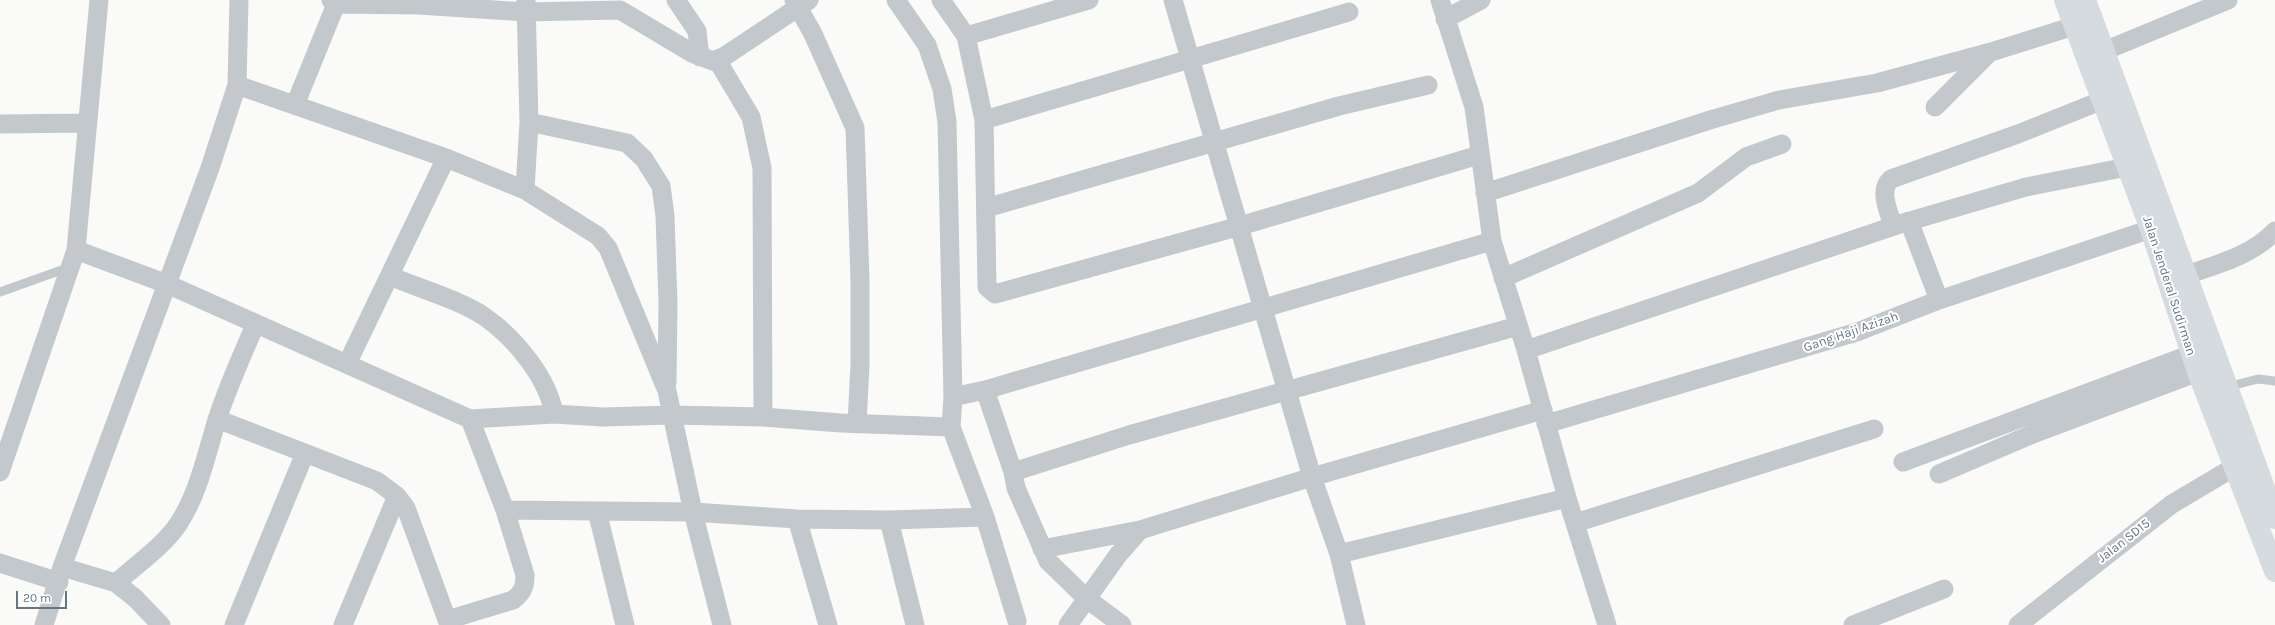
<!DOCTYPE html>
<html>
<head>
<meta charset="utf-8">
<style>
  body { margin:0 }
  #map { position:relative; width:2275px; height:625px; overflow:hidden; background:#fafaf8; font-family:Karla,sans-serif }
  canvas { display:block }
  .scale { position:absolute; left:16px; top:591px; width:51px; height:18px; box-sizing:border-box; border:2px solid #657683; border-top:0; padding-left:5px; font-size:12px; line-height:14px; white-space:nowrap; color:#657683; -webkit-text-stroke:3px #fff; paint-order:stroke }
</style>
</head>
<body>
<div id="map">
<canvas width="2275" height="625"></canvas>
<div class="scale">20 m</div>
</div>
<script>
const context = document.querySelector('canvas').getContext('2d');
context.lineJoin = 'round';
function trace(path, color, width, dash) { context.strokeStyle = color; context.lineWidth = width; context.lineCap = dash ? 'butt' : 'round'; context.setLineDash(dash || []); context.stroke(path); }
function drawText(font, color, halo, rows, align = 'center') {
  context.font = font + ' Karla,sans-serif'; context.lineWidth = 4; context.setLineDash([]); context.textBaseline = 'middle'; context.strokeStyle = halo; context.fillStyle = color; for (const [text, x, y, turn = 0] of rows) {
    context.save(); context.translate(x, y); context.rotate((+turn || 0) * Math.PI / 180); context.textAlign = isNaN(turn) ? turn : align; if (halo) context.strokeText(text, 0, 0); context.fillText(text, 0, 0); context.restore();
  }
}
trace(new Path2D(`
  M0,292L70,267
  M2227,387L2258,379L2275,381`), '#c3c8cc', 9);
trace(new Path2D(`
  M331,0L338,4L419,5L526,12L620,10L692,53L713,61L725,56L809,0
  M676,0L697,31L700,57
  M794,0L813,34L855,128L860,280V364L857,424
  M896,0L927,45L942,89L947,122L953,397L951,427L985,517L1017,621
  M941,0L966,36L984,120L987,287L995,294L1240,226L1479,155
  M1173,0L1312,477L1339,554L1356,625
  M1440,0L1474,107L1492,241L1526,350L1567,498L1607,625
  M1445,19L1481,0
  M966,36L1089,0
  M2104,51L2228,0
  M717,60L751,117L762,168L763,417
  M237,85L446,158L525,190L598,236L608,248L667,391L693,512L722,625
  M295,105L336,4
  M1935,107L1988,54
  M984,120L1349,12
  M529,122L627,143L644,159L661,186L665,216L668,303L667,383
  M0,124L87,123
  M525,190L529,122L526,0
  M1485,193L1710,120L1779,100L1877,83L1991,52L2074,26
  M986,208L1339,106L1428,85
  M1909,221L1939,300
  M1893,226C1889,212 1878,190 1891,179L2018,134L2103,100
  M76,250L167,284L470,419L554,414L603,417L673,415L763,417L841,423L951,427
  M2186,275C2218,264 2251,256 2275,231
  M390,276C418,288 460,300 485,317C515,338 548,378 554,414
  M1503,278L1698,193L1746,157L1782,144
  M1526,350L1903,223L2026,187L2127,167
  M347,364L446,158
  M985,390L1013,472L1016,488L1048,561L1087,599L1122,625
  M953,397L985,390L1492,241
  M217,419L377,481L397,496L406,508L449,625
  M1546,424L1857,332L1939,300L2151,229
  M1903,462L2192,354
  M0,472L76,250L99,0
  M1013,472L1129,435L1518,326
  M1939,474L2035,433L2198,372
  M505,510L693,512L797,519L889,520L985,517
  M597,511L625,625
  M797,519L828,625
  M889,520L915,625
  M1575,523L1874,429
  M1042,549L1140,530
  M1339,554L1567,498
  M0,563L59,582
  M62,567L116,583L135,598L161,625
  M116,583C137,564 164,546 179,523C199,492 206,455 217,420C227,388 242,356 255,325
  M447,620L513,600C523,592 525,587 525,575L505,510L470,419
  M44,625L62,567L210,168L237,85L239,0
  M234,625L305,453
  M343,625L397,496
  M1068,625L1118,555L1140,530L1312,477L1543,410
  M1853,625L1944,589
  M2018,625L2172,504L2236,466`), '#c3c8cc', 19);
trace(new Path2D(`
  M2065,0L2151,229L2198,372L2275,571
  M2085,0L2275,518`), '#d6dbdf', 22);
drawText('13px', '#657683', '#fff', [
  ["Jalan Jenderal Sudirman",2169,286,72],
  ["Gang Haji Azizah",1851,332,-19],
  ["Jalan SD15",2124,541,-38]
]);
</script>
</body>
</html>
